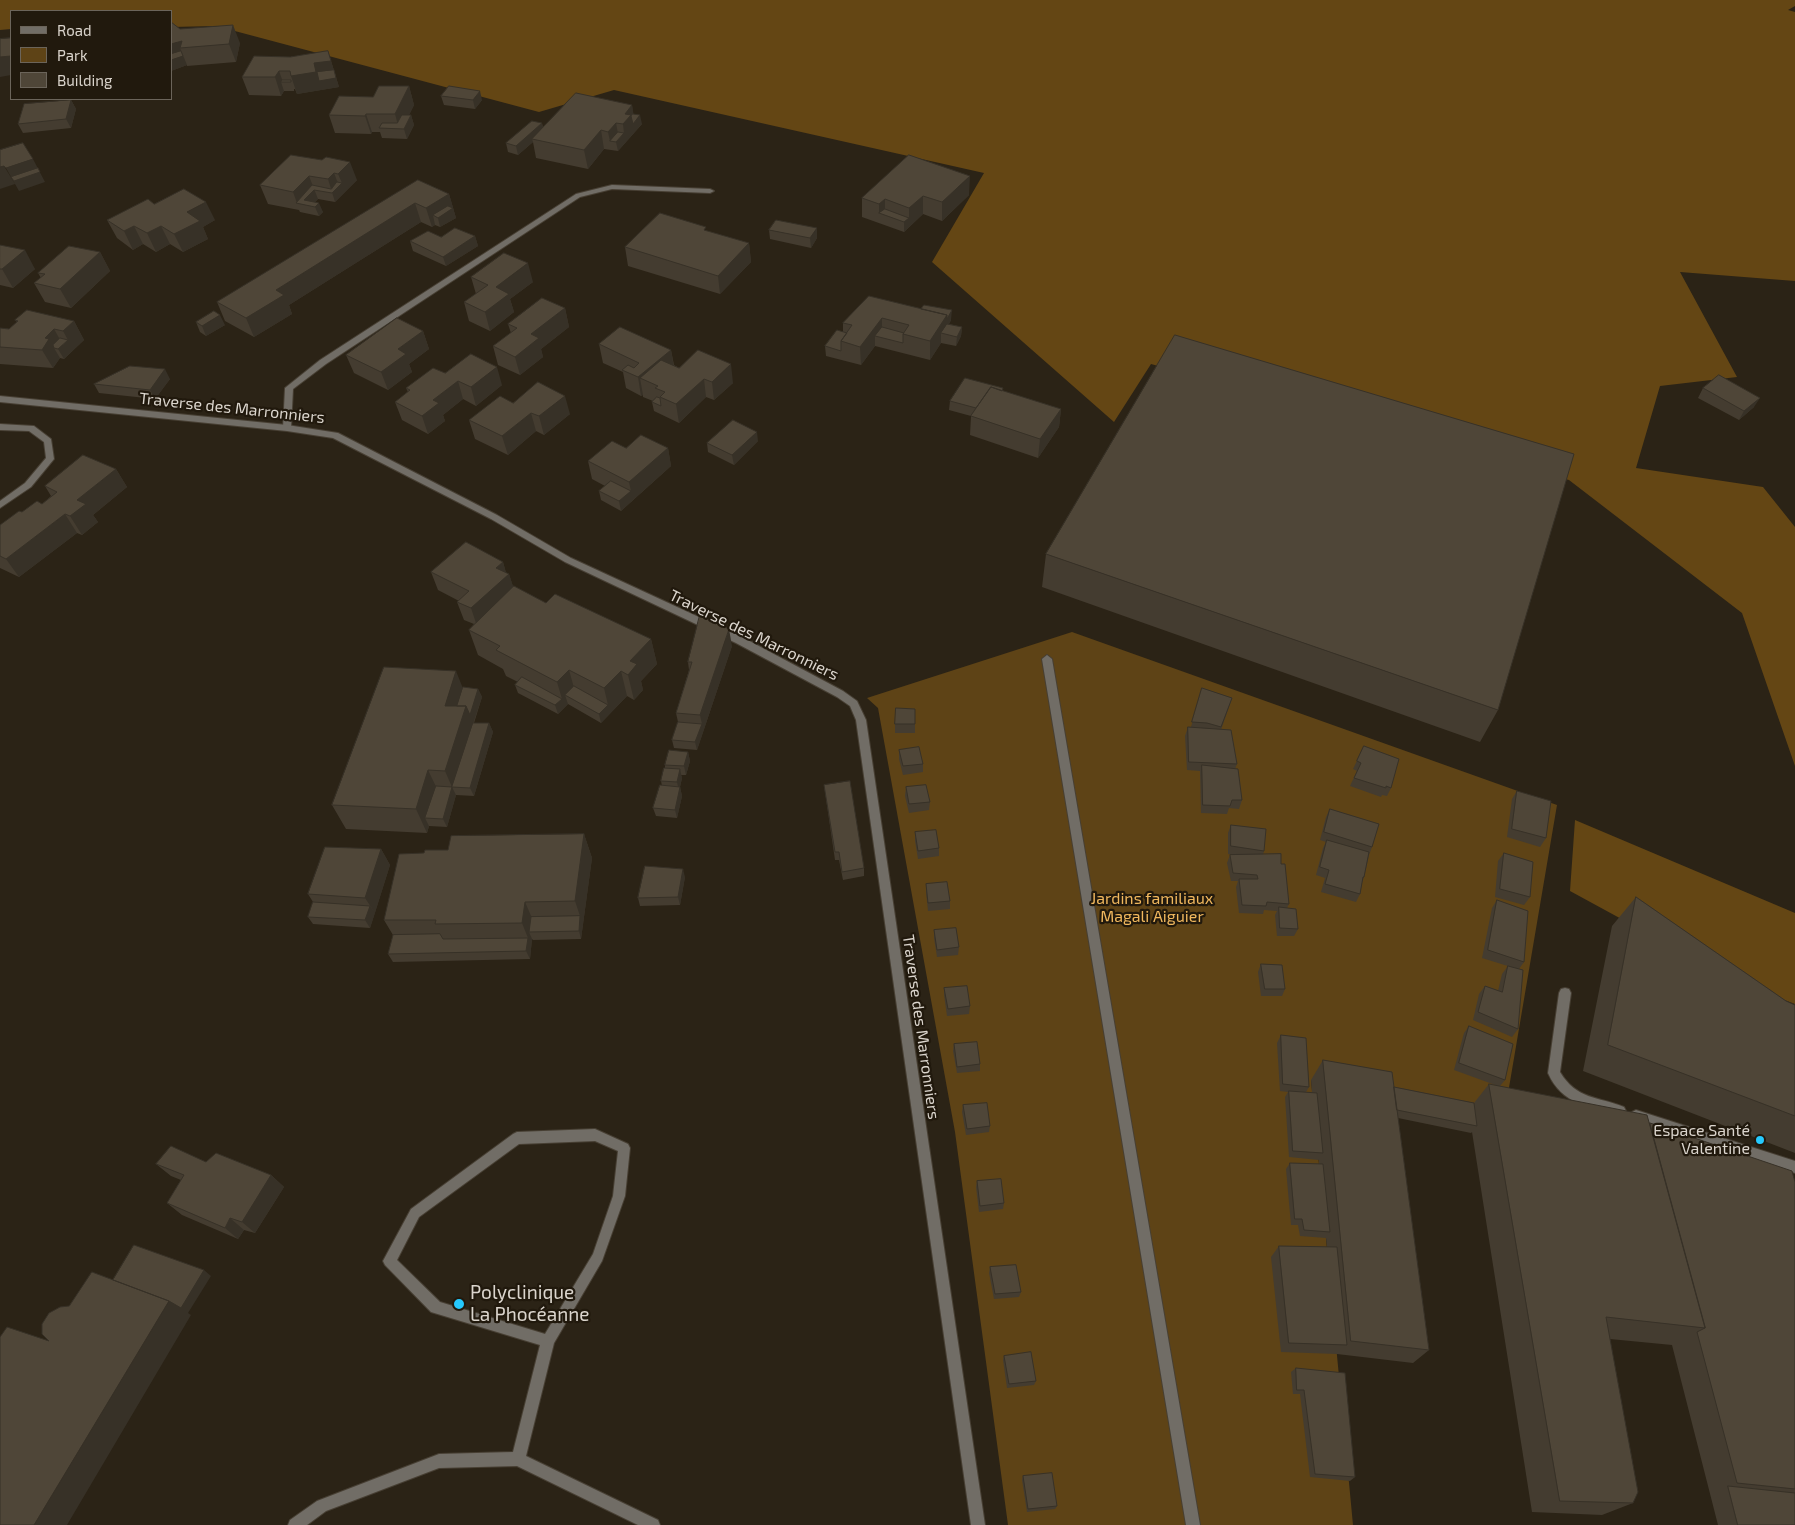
<!DOCTYPE html>
<html>
<head>
<meta charset="utf-8">
<style>
  body { margin:0 }
  #map { position:relative; width:1795px; height:1525px; overflow:hidden; background:#2b2316; font-family:"Exo 2",sans-serif }
  canvas { display:block }
  .legend { position:absolute; left:10px; top:10px; width:162px; height:90px; box-sizing:border-box; background:#21190d; border:1px solid #6b645a; margin:0; padding:6px 9px; list-style:none; font-size:15px; color:#dbd5cd }
  .legend li { display:flex; align-items:center; gap:10px; height:25px }
  .legend b { width:25px; border:1px solid #6b645a }
</style>
</head>
<body>
<div id="map">
<canvas width="1795" height="1525"></canvas>
<ul class="legend">
<li><b style="height:6px;background:#716d66"></b>Road</li>
<li><b style="height:14px;background:#5e4316"></b>Park</li>
<li><b style="height:14px;background:#4f4638"></b>Building</li>
</ul>
</div>
<script>
const context = document.querySelector('canvas').getContext('2d');
context.lineJoin = 'round';
function paint(path, color) { context.fillStyle = color; context.fill(path, 'evenodd'); }
function trace(path, color, width, dash) { context.strokeStyle = color; context.lineWidth = width; context.lineCap = dash ? 'butt' : 'round'; context.setLineDash(dash || []); context.stroke(path); }
function drawText(font, color, halo, rows, align = 'center') {
  context.font = font + ' "Exo 2",sans-serif'; context.lineWidth = 4.5; context.setLineDash([]); context.textBaseline = 'middle'; context.strokeStyle = halo; context.fillStyle = color; for (const [text, x, y, turn = 0] of rows) {
    context.save(); context.translate(x, y); context.rotate((+turn || 0) * Math.PI / 180); context.textAlign = isNaN(turn) ? turn : align; if (halo) context.strokeText(text, 0, 0); context.fillText(text, 0, 0); context.restore();
  }
}
paint(new Path2D(`
  M1072,632L1557,805L1504,1117L1311,1080L1353,1525H1008L955,1132L878,708L867,698Z`), '#5e4316');
paint(new Path2D(`
  M0,0H1795V6L1788,10L1795,12V281L1680,272L1737,377L1660,386L1636,468L1763,487L1795,527V766L1742,613L1569,480L1151,364L1114,422L932,262L984,173L614,90L539,112L216,26L171,27V11H11V29L0,30Z
  M1575,820L1795,913V1004L1739,983L1570,891Z`), '#644614');
const service = new Path2D(`
  M612,185L710,189L714,191L710,193L612,189L580,197L326,364L293,389L291,428L290,430H284L283,428L285,388L320,360L576,194Z
  M0,424L34,426L51,439L54,459L31,487L0,508V501L25,483L46,458L44,442L29,431L0,430Z
  M1047,655L1052,659L1200,1525H1186L1042,659Z
  M1565,988L1569,989L1571,993L1560,1072C1577,1100 1597,1096 1624,1107L1626,1111L1624,1115L1620,1117C1590,1107 1562,1105 1548,1073L1559,993L1561,989Z
  M1636,1110L1795,1161V1173L1636,1122L1632,1120L1630,1116L1632,1112Z
  M595,1129L628,1144L630,1148L625,1196L602,1261L554,1343L526,1456L658,1520L660,1525H638L517,1466L439,1468L326,1511L307,1525H288L290,1520L317,1501L439,1454L513,1452L540,1345L431,1312L385,1265L383,1261L411,1209L513,1134L517,1132ZM595,1141L618,1151L613,1196L593,1254L545,1334L440,1302L397,1260L419,1217L519,1144Z`);
const minor = new Path2D(`
  M0,396L287,425L338,433L497,515L571,558L742,637L843,691L857,701L866,720L985,1525H971L856,720L850,706L837,697L736,643L565,562L491,519L333,438L287,431L0,402Z`);
trace(service, '#473f33', 2);
trace(minor, '#473f33', 2);
paint(service, '#716d66');
paint(minor, '#716d66');
paint(new Path2D(`
  M180,29L240,43L236,62L187,66V65L171,71Z
  M328,51L339,87L297,94L295,89H294V91H284L281,96L249,95L242,77L290,57Z
  M409,86L414,105L409,115H411L414,125L407,139L382,138L380,132H372L371,134L335,133L329,115L373,97Z
  M441,96L482,100L475,109L444,105Z
  M71,100L76,109L71,128L23,133L18,124Z
  M632,105L633,114L642,124L618,151L604,149L588,169L536,158L533,142L518,155L508,152L506,143L542,123L543,128Z
  M291,155L357,180L335,202L318,199L315,202L323,212L319,216L300,212L299,210L268,204L260,185Z
  M909,155L969,195L942,221L923,214L904,232L862,217V198Z
  M418,180L449,194L456,218L440,227L435,225L432,227L421,222L289,305L292,314L254,337L225,321L217,302Z
  M154,204L215,220L203,227L208,239L183,252L170,244L156,252L143,244L133,250L117,238L107,220Z
  M769,230L817,238L811,248L770,239Z
  M707,231L749,243L751,262L720,294L628,266L625,247Z
  M475,236L478,246L446,266L413,251L410,241L441,237Z
  M0,245L35,269L13,288L0,285Z
  M100,252L110,271L71,308L45,302L34,283L41,278L38,273Z
  M471,277L533,282L510,299L514,312L490,331L469,321L464,302L476,294Z
  M869,296L951,320L949,324L962,327L961,336L956,346L941,343L930,360L875,346L861,365L826,356L825,346L843,332V323Z
  M565,308L569,327L541,349L543,357L520,375L498,365L493,346L511,333L508,324Z
  M15,320L74,321L84,340L64,359L60,358L53,368L0,364V328L9,329L17,322Z
  M196,322L225,325L206,336L200,332Z
  M423,331L429,349L409,364L412,372L388,390L354,373L346,355Z
  M599,344L671,350L674,365L679,368L733,383L714,400L706,397L679,423L654,411L652,402L653,401L643,397V395L641,396L626,388L623,372L603,363Z
  M445,373L502,385L476,406L463,399L443,415L445,421L428,434L402,420L395,402L408,392L406,388Z
  M170,379L155,399L99,393L94,384Z
  M1703,388L1754,407L1739,420L1698,398Z
  M1003,391L1061,409L1059,427L1038,458L970,435L971,416L949,410L950,401Z
  M513,403L570,414L544,435L536,431L508,455L475,439L469,420Z
  M758,441L734,465L708,452L707,443Z
  M626,448H668L671,466L621,511L601,500L599,491L605,486L592,479L588,461Z
  M116,469L127,487L93,515L98,522L82,535L77,533L19,577L0,568V525L22,512L42,504L51,496L45,486Z
  M1046,554L1498,710L1480,742L1042,587Z
  M503,562L506,573L509,574L513,587L546,603L651,639L657,664L641,681L643,690L634,700L627,696L601,723L568,704L558,714L518,693L515,685L518,682L506,676L503,669L478,655L469,630L474,624L464,620L457,602L459,601L438,590L431,572Z
  M732,646L697,750L674,748L672,740L678,722L676,713L689,670L688,662Z
  M463,687L478,689L482,697L474,723H489L493,732L474,796L456,795L447,827L429,826L427,833L346,829L332,805Z
  M1202,688L1232,698L1221,730L1237,764L1235,769L1242,800L1239,809L1229,808L1227,814L1201,813L1200,774V771L1187,770L1185,736L1188,727H1191Z
  M915,709V733H895V724Z
  M1364,746L1391,788L1387,796L1382,795L1381,797L1350,786L1357,771L1353,769Z
  M899,750L923,764V772L903,775L899,759Z
  M688,752L690,761L686,775H681L682,778L680,787L682,796L677,818L656,816L653,808L662,786L661,781L665,768V765Z
  M824,785L864,868V876L843,880L839,860H835Z
  M906,787L930,802L929,810L909,813L905,796Z
  M1517,791L1546,838L1540,847L1507,837L1512,799Z
  M1330,809L1372,847L1369,855L1364,877L1362,882L1360,894L1356,902L1321,892L1325,878L1316,875L1323,848L1326,842L1320,840L1326,817Z
  M1231,825L1264,851L1263,855L1281,864L1289,904L1287,908L1298,929L1294,936H1277L1275,915L1277,911L1264,910L1263,914L1239,913L1236,887L1238,881H1231L1227,863L1230,855H1234L1228,854V833Z
  M915,832L939,848V856L918,859L915,841Z
  M584,834L592,858L581,939L533,940L532,939L530,959L393,962L388,954L393,935L384,920L424,853L448,850Z
  M381,849L390,865L370,928L313,924L308,917L313,902L308,894Z
  M1504,853L1530,897L1524,905L1495,897L1498,861Z
  M685,877L680,905L640,906L638,898Z
  M926,884L950,901V909L928,911L926,892Z
  M1636,897L1786,1001L1795,1005V1153L1583,1071L1612,926Z
  M1497,900L1524,962L1519,969L1518,1029L1512,1037L1473,1020L1479,994L1485,986L1498,991L1502,974L1508,966L1511,967L1482,958L1492,908Z
  M934,930L959,947L958,955L937,957L934,938Z
  M1261,964L1285,989L1282,996H1261L1258,972Z
  M944,988L970,1006L969,1014L947,1016L944,995Z
  M1469,1026L1505,1080L1500,1086L1650,1123L1795,1181V1525H1718L1672,1345L1610,1339L1633,1503L1602,1515L1532,1512L1472,1132L1471,1133L1398,1118L1429,1350L1413,1363L1337,1354L1281,1352L1271,1257L1279,1246L1327,1247L1326,1238L1300,1236L1298,1225H1291L1286,1169L1290,1163L1319,1164V1160L1289,1157L1285,1097L1288,1092L1280,1091L1277,1043L1281,1035L1309,1087L1306,1092H1312L1311,1080L1323,1060L1394,1087L1474,1103L1489,1084L1498,1086L1454,1070L1464,1033Z
  M954,1044L980,1064V1071L957,1073L953,1051Z
  M963,1105L990,1126L989,1132L966,1135L962,1112Z
  M206,1162L271,1175L284,1187L255,1233L244,1230L238,1239L182,1215L167,1203L181,1180L171,1176L156,1164Z
  M977,1181L1004,1203L1003,1209L979,1212L976,1187Z
  M990,1267L1021,1292L1019,1297L994,1299L989,1273Z
  M1004,1356L1036,1381L1034,1385L1007,1388L1003,1360Z
  M1296,1368L1355,1477L1350,1481L1310,1477L1300,1394H1293L1291,1372Z
  M1023,1476L1057,1506L1055,1509L1027,1512L1022,1480Z`), '#443c30');
paint(new Path2D(`
  M233,25L240,43L236,62L229,44Z
  M182,41L180,48L187,65L171,71V44Z
  M11,48V75L0,77V78V49Z
  M328,51L339,87L297,94L291,76L314,63Z
  M279,71L283,82H281L284,91L281,96L275,77Z
  M409,86L414,105L402,129H399L395,114Z
  M480,91L482,100L475,109L473,100Z
  M71,100L76,109L71,128L66,119Z
  M632,105L635,122L640,115L642,124L618,151L616,142L610,141L608,132L616,123L619,139L624,133L623,124L625,114Z
  M366,114L372,132L371,134L365,116Z
  M411,115L414,125L407,139L404,129Z
  M542,123L544,133L532,139L533,142L518,155L516,146Z
  M601,130L604,149L588,169L584,150Z
  M33,159L45,182L19,191L6,168Z
  M350,162L357,180L335,202L328,179L334,173L339,186L342,183L338,174Z
  M4,166L15,184L0,189V167Z
  M309,176L318,199L311,206L297,203L293,192Z
  M970,176L969,195L942,221V202Z
  M449,194L456,218L440,227L438,218L433,215L435,225L432,227L426,208Z
  M923,196V214L904,232V222L909,218V208Z
  M885,199V215L879,213V204Z
  M206,202L215,220L203,227L208,239L183,252L174,234L187,212Z
  M319,203L323,212L319,216L315,207Z
  M415,203L421,222L289,305L292,314L254,337L246,318L276,290Z
  M134,226L143,244L133,250L124,231Z
  M161,226L170,244L156,252L147,233Z
  M817,228V238L811,248L810,238Z
  M475,236L478,246L446,266L443,257Z
  M749,243L751,262L720,294L718,276Z
  M25,250L35,269L13,288L2,269Z
  M100,252L110,271L71,308L60,289Z
  M528,263L533,282L510,299L514,312L490,331L485,312L496,287Z
  M565,308L569,327L541,349L543,357L520,375L515,357L531,334Z
  M952,310L951,320L947,328L941,333V343L930,360V341L947,315Z
  M220,315L225,325L206,336L202,326Z
  M882,318V336H875V346L861,365L860,347Z
  M74,321L84,340L64,359L58,349L54,348L60,358L53,368L42,350L45,338L54,329L63,345L68,340L63,331Z
  M962,327L961,336L956,346L957,337Z
  M423,331L429,349L409,364L412,372L388,390L381,372L398,349Z
  M671,350L674,368L640,378L643,395L641,396L638,377Z
  M731,364L733,383L714,400L712,382Z
  M497,367L502,385L476,406L471,387Z
  M165,369L170,379L155,399L150,390Z
  M704,379L706,397L679,423L676,404Z
  M458,381L463,399L443,415L445,421L428,434L422,416L433,400Z
  M565,396L570,414L544,435L539,416Z
  M1760,398L1754,407L1739,420L1744,411Z
  M1061,409L1059,427L1038,458L1040,439Z
  M531,413L536,431L508,455L502,436Z
  M757,432L758,441L734,465L732,455Z
  M668,448L671,466L633,500L629,482Z
  M116,469L127,487L93,515L98,522L82,535L70,516L77,500Z
  M631,491L633,500L621,511L619,501Z
  M65,514L77,533L19,577L6,559Z
  M503,562L507,576L509,574L515,592L477,626L471,608L496,568Z
  M729,629L732,646L697,750L695,742L702,724L700,715Z
  M651,639L657,664L641,681L643,690L634,700L628,675L630,661Z
  M569,670L576,695H565L568,704L558,714L555,705L562,699L557,682Z
  M456,671L466,696L458,722L445,706Z
  M621,671L627,696L601,723L599,714L608,705L604,688Z
  M478,689L482,697L452,787L456,795L447,827L443,819L452,787L445,771L466,706Z
  M489,723L493,732L474,796L470,788Z
  M688,752L690,761L686,775L684,766Z
  M680,769L682,778L679,791L677,782Z
  M428,770L440,795L425,818L429,826L427,833L416,809Z
  M680,787L682,796L677,818L675,810Z
  M584,834L592,858L581,939L579,931L580,916L575,901Z
  M381,849L390,865L375,913L365,898Z
  M683,869L685,877L680,905L678,897Z
  M525,902L535,925L529,932L532,939L530,959L526,951L528,938L522,923Z
  M370,906L375,913L370,928L365,920Z
  M271,1175L284,1187L255,1233L242,1222Z
  M230,1218L244,1230L238,1239L225,1228Z
  M204,1270L211,1276L188,1313L191,1315L67,1525H34L169,1301Z`), '#373127');
const building = new Path2D(`
  M171,22L180,29L233,25L229,44L180,48L182,41L171,44Z
  M11,38V56L0,57V39Z
  M181,51L183,56L171,60V54Z
  M328,51L331,61L314,63L316,72L291,76L290,71H279L275,77H242L254,56L290,57Z
  M334,70L336,78L319,81L317,72Z
  M282,80H291V82H281Z
  M379,86H409L395,114H366L365,116L329,115L339,96L373,97Z
  M449,86L480,91L473,100L441,96Z
  M576,93L632,105L625,114L631,115L623,124L616,123L608,132L601,130L584,150L532,139Z
  M71,100L66,119L18,124L24,104Z
  M633,114L640,115L633,124L631,116Z
  M402,115H411L404,129L379,128L382,123H397Z
  M532,121L542,123L516,146L506,143Z
  M618,132L624,133L616,142L610,141Z
  M23,143L33,159L6,168L4,166L0,167V150Z
  M291,155L322,160L326,157L350,162L338,174L334,173L328,179L309,176L293,192L260,185Z
  M909,155L970,176L942,202L923,196L909,208L885,199L879,204L862,198Z
  M38,168L40,172L14,181L11,177Z
  M418,180L449,194L426,208L415,203L276,290L284,295L246,318L217,302Z
  M337,182L342,183L332,193L314,190L304,200L319,203L315,207L296,203L312,185L331,189Z
  M184,189L206,202L187,212L200,221L174,234L161,226L147,233L134,226L124,231L107,220L148,199L154,204Z
  M448,206L453,208L438,218L433,215Z
  M885,209L909,218L904,222L879,213Z
  M660,213L706,227L704,230L749,243L718,276L625,247Z
  M776,220L817,228L810,238L769,230Z
  M455,228L475,236L443,257L410,241L428,231L441,237Z
  M0,245L25,250L2,269H0Z
  M69,246L100,252L60,289L34,283L45,274L38,273Z
  M504,253L528,263L496,287L509,294L485,312L464,302L488,285L471,277Z
  M869,296L947,315L930,341L903,334L909,325L882,318L860,347L841,341L852,325L843,323Z
  M542,298L565,308L531,334L539,338L515,357L493,346L517,328L508,324Z
  M924,305L952,310L947,319V315L921,309Z
  M27,310L74,321L63,331L54,329L45,338L49,339L42,350L0,347V328L9,329L18,321L15,320Z
  M214,311L220,315L202,326L196,322Z
  M397,318L423,331L398,349L406,354L381,372L346,355Z
  M947,324L962,327L957,337L941,333Z
  M620,327L671,350L638,377L622,370L628,365L634,368L639,363L599,344Z
  M882,327L904,333L903,334V343L875,336Z
  M837,330L847,333L841,341V351L825,346Z
  M1175,335L1574,454L1498,710L1046,554Z
  M60,338L68,340L58,349L54,348L53,345Z
  M698,350L731,364L712,382L704,379L676,404L660,397L665,392L655,388L658,386L640,378L661,360L679,368Z
  M471,354L497,367L471,387L458,381L433,400L439,403L422,416L395,402L410,390L406,388L433,368L445,373Z
  M130,366L165,369L150,390L94,384Z
  M1719,375L1760,398L1744,411L1703,388Z
  M965,378L1003,388L1002,391L991,387L976,408L950,401Z
  M538,382L565,396L539,416L531,413L502,436L469,420L500,396L513,403Z
  M991,387L1061,409L1040,439L971,416Z
  M657,397L660,398L661,406L652,402Z
  M733,420L757,432L732,455L707,443Z
  M641,435L668,448L629,482L588,461L612,441L626,448Z
  M83,455L116,469L77,500L86,504L70,516L65,514L6,559L0,556V525L19,511L22,512L37,501L42,504L57,492L45,486Z
  M611,481L631,491L619,501L599,491Z
  M466,542L503,562L496,568L509,574L471,608L457,602L469,591L431,572Z
  M514,586L546,603L555,594L651,639L630,661L637,664L628,675L621,671L604,688L569,670L557,682L496,650L500,646L469,630Z
  M700,615L729,629L700,715L676,713L692,662H688Z
  M384,667L456,671L445,706H466L445,771L428,770L416,809L332,805Z
  M522,677L562,699L555,705L515,685Z
  M574,686L608,705L599,714L565,695Z
  M463,687L478,689L470,715L466,706H457Z
  M1202,688L1232,698L1221,727L1207,723L1192,722Z
  M896,708L915,709V724H895Z
  M678,722L702,724L695,742L672,740Z
  M473,723H489L470,788L452,787Z
  M1188,727L1231,730L1237,764L1189,762Z
  M1364,746L1399,759L1391,788L1386,786V788L1354,778L1361,763L1357,761Z
  M919,747L923,764L903,766L899,750Z
  M669,750L688,752L684,766L665,765Z
  M1202,765L1238,769L1242,800H1232L1230,806L1203,805Z
  M664,768L680,769L677,782L661,781Z
  M850,781L864,868L842,872L839,852H835L824,785Z
  M660,785L680,787L675,810L653,808Z
  M926,785L930,802L909,804L906,787Z
  M436,786L452,787L443,819L425,818Z
  M1517,791L1551,801L1546,838L1512,829Z
  M1330,809L1379,824L1372,847L1324,832Z
  M1231,825L1266,829L1264,851L1231,846Z
  M936,830L939,848L918,851L915,832Z
  M584,834L575,901L525,902L522,923L435,924L436,920H384L399,854L424,853L425,850H448L451,836Z
  M1327,840L1369,852L1364,877H1363L1360,894L1325,884L1329,870L1320,867Z
  M325,847L381,849L365,898L308,894Z
  M1504,853L1533,862L1530,897L1500,889Z
  M1281,854V864H1285L1289,904L1267,902L1266,906L1242,905L1239,879H1258L1257,875L1233,873L1230,855Z
  M645,866L683,869L678,897L638,898Z
  M947,882L950,901L928,903L926,884Z
  M1636,897L1786,1001L1795,1005V1116L1608,1045Z
  M1497,900L1528,911L1524,962L1488,950Z
  M313,902L370,906L365,920L308,917Z
  M1279,907L1296,909L1298,929L1280,928Z
  M580,916L579,931L529,932L531,917Z
  M956,928L959,947L937,950L934,930Z
  M440,934L443,939L528,938L526,951L388,954L393,935Z
  M1261,964L1282,965L1285,989H1265Z
  M1508,966L1523,970L1518,1029L1478,1012L1485,986L1502,992Z
  M967,986L970,1006L948,1009L944,988Z
  M1469,1026L1513,1044L1505,1080L1459,1063Z
  M1281,1035L1306,1038L1309,1087L1283,1084Z
  M977,1042L980,1064L957,1067L954,1044Z
  M1323,1060L1392,1072L1429,1350L1351,1341Z
  M1489,1084L1647,1115L1705,1328L1606,1317L1638,1492L1633,1503L1560,1501Z
  M1394,1087L1474,1103L1477,1126L1397,1110Z
  M1289,1091L1317,1093L1323,1153L1293,1151Z
  M987,1103L990,1126L967,1129L963,1105Z
  M1650,1123L1792,1171L1795,1182V1489L1737,1483L1697,1332L1705,1328Z
  M171,1146L206,1162L216,1153L271,1175L242,1222L230,1218L225,1228L167,1203L184,1175L156,1164Z
  M1290,1163L1323,1164L1330,1232L1304,1230L1302,1219H1295Z
  M1001,1179L1004,1203L980,1206L977,1181Z
  M134,1245L204,1270L181,1308L169,1301L113,1280Z
  M1279,1246L1337,1247L1347,1345L1289,1343Z
  M1016,1265L1021,1292L995,1294L990,1267Z
  M92,1272L169,1301L34,1525H0V1337L7,1327L49,1341L42,1334V1324L49,1313L60,1307L69,1306Z
  M1031,1352L1036,1381L1009,1384L1004,1356Z
  M1296,1368L1345,1373L1355,1477L1315,1474L1304,1390H1297Z
  M1052,1473L1057,1506L1028,1509L1023,1476Z
  M1728,1486L1795,1493V1525H1738Z`);
paint(building, '#4f4638');
trace(building, '#373127', 1);
for (const [x, y, r, color] of [
  [1760,1140,5,"#25c9fe"],
  [459,1304,6,"#25c9fe"]
]) { const dot = new Path2D(); dot.arc(x, y, r, 0, 2 * Math.PI); context.fillStyle = color; context.fill(dot); trace(dot, '#21190d', 2); }
drawText('16px', '#dbd5cd', '#21190d', [
  ["Traverse des Marronniers",232,408,6],
  ["Traverse des Marronniers",754,635,26],
  ["Traverse des Marronniers",921,1027,82]
]);
drawText('16px', '#f1b85e', '#21190d', [
  ["Jardins familiaux",1152,899],
  ["Magali Aiguier",1152,917]
]);
drawText('16px', '#dbd5cd', '#21190d', [
  ["Espace Santé",1750,1131],
  ["Valentine",1750,1149]
], 'right');
drawText('19px', '#dbd5cd', '#21190d', [
  ["Polyclinique",470,1293],
  ["La Phocéanne",470,1315]
], 'left');
</script>
</body>
</html>
